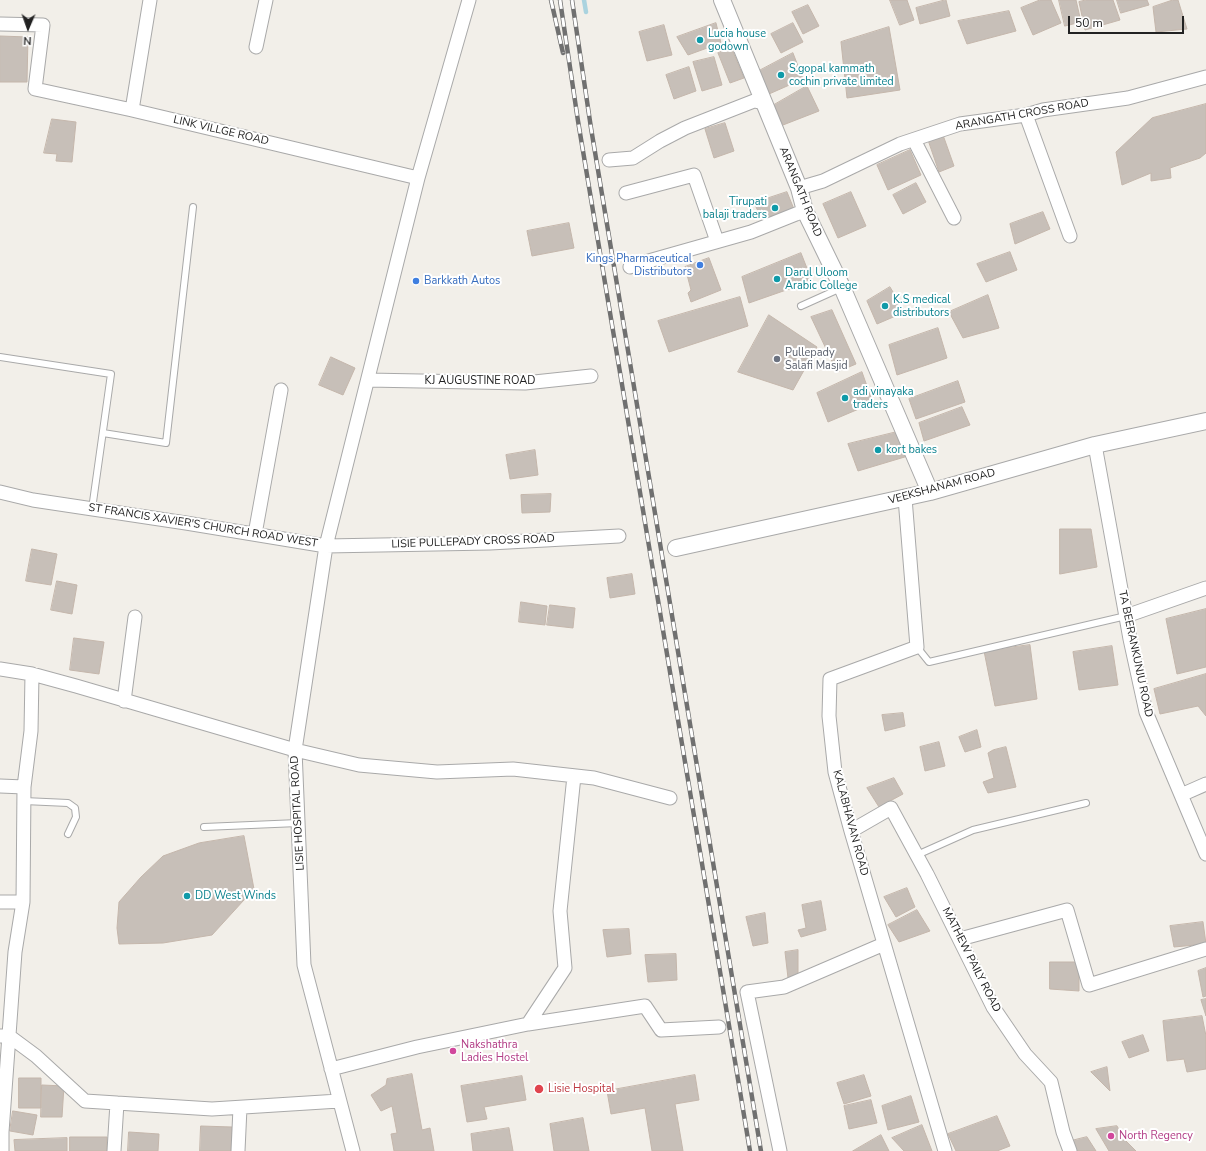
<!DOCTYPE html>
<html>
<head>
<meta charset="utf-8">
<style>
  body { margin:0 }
  #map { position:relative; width:1206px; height:1151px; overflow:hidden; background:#f2efe9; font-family:"Nunito Sans",sans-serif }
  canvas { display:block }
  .north { position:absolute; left:8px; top:8px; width:40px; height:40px; -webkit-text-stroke:3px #fff; paint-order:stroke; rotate:182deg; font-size:11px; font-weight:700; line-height:16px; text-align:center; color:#222 }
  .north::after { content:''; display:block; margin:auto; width:14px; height:18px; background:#222; clip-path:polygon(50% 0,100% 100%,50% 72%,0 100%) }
  .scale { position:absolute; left:1068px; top:16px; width:116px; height:18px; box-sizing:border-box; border:2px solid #222; border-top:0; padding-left:5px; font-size:12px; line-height:14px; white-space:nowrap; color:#222; -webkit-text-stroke:3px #fff; paint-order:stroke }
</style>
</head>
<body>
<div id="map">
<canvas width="1206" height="1151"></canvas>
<div class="north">N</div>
<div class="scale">50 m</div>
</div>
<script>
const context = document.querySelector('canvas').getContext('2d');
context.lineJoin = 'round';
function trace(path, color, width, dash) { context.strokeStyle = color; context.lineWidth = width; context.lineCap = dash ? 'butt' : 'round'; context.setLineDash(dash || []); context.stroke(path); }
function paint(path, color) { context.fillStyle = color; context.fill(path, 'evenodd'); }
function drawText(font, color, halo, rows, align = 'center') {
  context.font = font + ' "Nunito Sans",sans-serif'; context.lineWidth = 4; context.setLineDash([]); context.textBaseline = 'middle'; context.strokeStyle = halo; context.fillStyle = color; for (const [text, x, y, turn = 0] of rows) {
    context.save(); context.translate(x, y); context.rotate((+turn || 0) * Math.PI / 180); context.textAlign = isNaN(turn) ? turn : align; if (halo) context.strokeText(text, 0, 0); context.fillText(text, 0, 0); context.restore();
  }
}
trace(new Path2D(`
  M584,0L586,12`), '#aad3df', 4.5);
const building = new Path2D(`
  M890,0H907L914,20L900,25Z
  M946,0L950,16L920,24L916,8Z
  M1040,0H1051L1061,23L1033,35L1021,8Z
  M1059,0H1076L1081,22L1065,26Z
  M1086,0H1113L1120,20L1085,30L1079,2Z
  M1117,0H1147L1149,5L1121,13Z
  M1173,0H1178L1187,29L1156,32L1153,7Z
  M808,5L819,26L803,34L792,12Z
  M1009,11L1016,31L967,44L958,21Z
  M716,23L721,43L688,55L677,37Z
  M793,23L803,42L781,53L771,34Z
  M664,25L672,55L647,61L639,32Z
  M889,27L900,90L847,98L841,42Z
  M0,36L28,37L27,82H0Z
  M731,47L744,78L730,83L718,53Z
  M793,53L803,79L769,94L759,71Z
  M714,57L722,85L702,91L693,62Z
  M689,67L696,91L674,99L666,75Z
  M807,86L819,111L783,125L774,105Z
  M1206,104V153L1200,158L1170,168L1171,178L1151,181V173L1122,185L1116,152L1152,118Z
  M52,119L76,122L72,162L56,161L57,154L44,153Z
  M725,123L734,151L714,158L705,129Z
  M943,135L954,166L939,172L928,140Z
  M910,150L921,175L888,190L877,165Z
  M916,183L926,202L903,214L893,195Z
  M787,192L796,214L761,217L754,203Z
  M851,192L866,226L838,238L823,204Z
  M1043,212L1050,229L1015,244L1010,224Z
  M569,223L574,248L532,256L527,231Z
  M1010,252L1017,270L986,282L977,264Z
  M801,253L812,281L749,303L742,277Z
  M709,258L721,290L691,302L688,293L691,290L685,267Z
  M890,287L905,312L877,324L867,301Z
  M988,295L999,328L963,338L949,312Z
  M740,297L748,326L669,352L658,321Z
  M832,310L856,364L837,372L811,317Z
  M769,315L817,347L793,390L738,372Z
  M938,328L947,358L897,375L889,345Z
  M331,357L355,368L343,395L319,385Z
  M862,372L873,403L828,422L817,393Z
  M958,381L965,402L916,419L909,399Z
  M962,407L970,425L924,441L919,423Z
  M901,431L908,456L858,471L848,444Z
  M535,450L538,475L510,479L506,455Z
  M551,494L550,512L522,513L521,495Z
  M1060,529H1091L1097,567L1060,574Z
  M32,549L57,554L51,585L26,581Z
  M632,574L635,594L610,598L607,578Z
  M57,581L77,585L72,614L51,610Z
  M521,602L547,606L545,625L519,622Z
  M550,605L575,608L573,628L547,625Z
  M1206,609V667L1177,674L1166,619Z
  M74,638L104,642L99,674L70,670Z
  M1030,645L1037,699L995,706L984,651Z
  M1112,646L1118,685L1079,690L1073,652Z
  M1206,674V716L1198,706L1160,714L1154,689Z
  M903,713L905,726L885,731L882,715Z
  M977,730L981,747L965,752L959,737Z
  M939,742L945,766L925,771L920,747Z
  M1006,747L1016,787L988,793L983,782L994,778L988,753L993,750Z
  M894,778L903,794L879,807L867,788Z
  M244,836L254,889L212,935L163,943L119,944L117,928L119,902L141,877L163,856L199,843Z
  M907,888L915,907L896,917L884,897Z
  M821,901L826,930L801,937L798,930L806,928L802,905Z
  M917,910L930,931L899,942L888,925Z
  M765,913L768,943L753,946L746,917Z
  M1203,922L1206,944L1174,947L1170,926Z
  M629,929L631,954L607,957L603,930Z
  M798,950V977L788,978L785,952Z
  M676,954L677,980L648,982L645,955Z
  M1050,962H1079V991L1050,989Z
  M1206,968V996L1203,997L1198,971Z
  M1206,999V1016L1201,1000Z
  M1202,1016L1206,1036V1069L1187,1072L1184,1059L1167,1061L1163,1021Z
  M1143,1035L1149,1051L1129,1058L1122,1042Z
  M1107,1067L1110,1091L1091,1072Z
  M412,1074L422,1130L430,1128L434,1151H394L391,1134L397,1133L392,1106L381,1111L371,1095L386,1085L387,1079Z
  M695,1075L699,1100L675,1104L683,1151H652L645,1108L611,1114L607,1091Z
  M864,1075L871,1096L844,1104L837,1083Z
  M522,1076L526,1100L484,1107L487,1119L467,1122L461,1086Z
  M19,1078H41V1108H19Z
  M42,1085L64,1086L62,1117H41Z
  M911,1096L919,1122L888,1130L882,1106Z
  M871,1100L877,1123L849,1129L844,1106Z
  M13,1111L37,1115L33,1135L10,1131Z
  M997,1116L1010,1146L997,1151H956L948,1134Z
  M583,1118L589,1151H554L550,1124Z
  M922,1125L932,1151H904L892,1138Z
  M201,1126L232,1127L231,1151H200Z
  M1117,1126L1125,1140L1136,1151H1109L1096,1129Z
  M509,1128L513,1151H473L471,1134Z
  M129,1132L159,1134L158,1151H128Z
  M881,1135L889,1151H853Z
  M70,1137H107V1151H70Z
  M1087,1137L1096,1151H1075L1071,1141Z
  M67,1138V1151H15L14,1140Z`);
paint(building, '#c7bfb8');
trace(building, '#c4b6ab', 1);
const service = new Path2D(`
  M801,306L841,288
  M0,357L111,374L92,509
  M103,433L166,443L193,207
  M917,647L929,662L1126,616
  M24,801L68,803L75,808L76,817L68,834
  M204,827L298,823
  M917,855L973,830L1086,803`);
const minor = new Path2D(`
  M150,0L132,110L418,178
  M469,0L418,178L326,546L490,543L619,536
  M0,24L43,25L35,89L132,110
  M256,47L266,0
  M1026,115L1070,236
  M914,140L954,218
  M609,160L633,158L660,141L685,128L754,101L764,103
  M799,188L823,181L900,144L960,124L1026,115L1043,110L1128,98L1206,77
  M626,193L694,175L717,241
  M630,267L638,264L751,232L796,214L805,211
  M368,380L525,383L591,376
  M1095,445L1130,639L1146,712L1206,854
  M0,492L33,500L186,523L326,546L295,750L359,765L437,772L513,769L594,778L670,798
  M905,498L917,647L830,679L829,716L835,772L851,831L945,1151
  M255,534L281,390
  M1126,616L1206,588
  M0,669L32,674L76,686L295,750L304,965L353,1151
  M124,701L135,617
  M0,786L24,787
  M1181,795L1206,784
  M851,831L891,808L927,874L993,1007L1025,1054L1051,1082L1063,1132L1070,1151
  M0,902H23
  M960,939L1067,910L1089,985L1206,949
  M528,1024L645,1006L661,1030L719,1027
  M0,1036H9L36,1056L85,1101L212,1109L339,1101
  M331,1069L417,1047L528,1024L565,968L560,911L574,776
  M2,1151V1132L15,952L23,902L24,787L31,731L32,674
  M114,1151L117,1103
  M238,1151L240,1108
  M780,1151L747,992L784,987L884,944`);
const tertiary = new Path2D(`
  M722,0L799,188L805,211L842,287L930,492
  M676,548L930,492L1095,445L1206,421`);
trace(service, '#a9a9a9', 8);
trace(minor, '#a9a9a9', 15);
trace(tertiary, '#a9a9a9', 18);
trace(service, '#fff', 6);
trace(minor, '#fff', 13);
trace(tertiary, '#fff', 16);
const rail = new Path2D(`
  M551,0L563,53
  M560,0L578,121L750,1151
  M572,0L591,128L761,1151`);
trace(rail, '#707070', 4.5);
trace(rail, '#fff', 3, [9]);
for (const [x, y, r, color] of [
  [700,40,4,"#0f9aa8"],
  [781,75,4,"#0f9aa8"],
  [775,208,4,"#0f9aa8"],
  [700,265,4,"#3f7fe0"],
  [777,279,4,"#0f9aa8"],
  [416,281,4,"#3f7fe0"],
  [885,306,4,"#0f9aa8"],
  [777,359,4,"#6b7280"],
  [845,398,4,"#0f9aa8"],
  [878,450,4,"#0f9aa8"],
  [187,896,4,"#0f9aa8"],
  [453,1051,4,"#d1479c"],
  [539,1089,5,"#e0444e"],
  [1111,1136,4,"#d1479c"]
]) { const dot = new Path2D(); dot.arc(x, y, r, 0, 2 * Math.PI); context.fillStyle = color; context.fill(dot); trace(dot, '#fff', 1.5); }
drawText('11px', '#0d838f', '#fff', [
  ["Lucia house",708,34],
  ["godown",708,47],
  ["S.gopal kammath",789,69],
  ["cochin private limited",789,82],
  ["Tirupati",767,202,"right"],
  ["balaji traders",767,215,"right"],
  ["Darul Uloom",785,273],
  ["Arabic College",785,286],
  ["K.S medical",893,300],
  ["distributors",893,313],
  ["adi vinayaka",853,392],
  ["traders",853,405],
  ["kort bakes",886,450],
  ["DD West Winds",195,896]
], 'left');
drawText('11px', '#222', '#fff', [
  ["ARANGATH CROSS ROAD",1022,115,-10],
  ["LINK VILLGE ROAD",221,131,13],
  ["ARANGATH ROAD",800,192,68],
  ["KJ AUGUSTINE ROAD",480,381],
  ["VEEKSHANAM ROAD",942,487,-15],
  ["ST FRANCIS XAVIER'S CHURCH ROAD WEST",203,526,9],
  ["LISIE PULLEPADY CROSS ROAD",473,542,-2],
  ["TA BEERANKUNJU ROAD",1135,654,78],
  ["LISIE HOSPITAL ROAD",298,813,-93],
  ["KALABHAVAN ROAD",850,823,75],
  ["MATHEW PAILY ROAD",971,960,63]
]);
drawText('11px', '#366cbe', '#fff', [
  ["Kings Pharmaceutical",692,259],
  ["Distributors",692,272],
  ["Barkkath Autos",424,281,"left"]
], 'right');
drawText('11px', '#5b616d', '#fff', [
  ["Pullepady",785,353],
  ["Salafi Masjid",785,366]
], 'left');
drawText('11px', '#b23c85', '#fff', [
  ["Nakshathra",461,1045],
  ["Ladies Hostel",461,1058],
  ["North Regency",1119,1136]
], 'left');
drawText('11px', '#be3a42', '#fff', [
  ["Lisie Hospital",548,1089]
], 'left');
</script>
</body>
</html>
